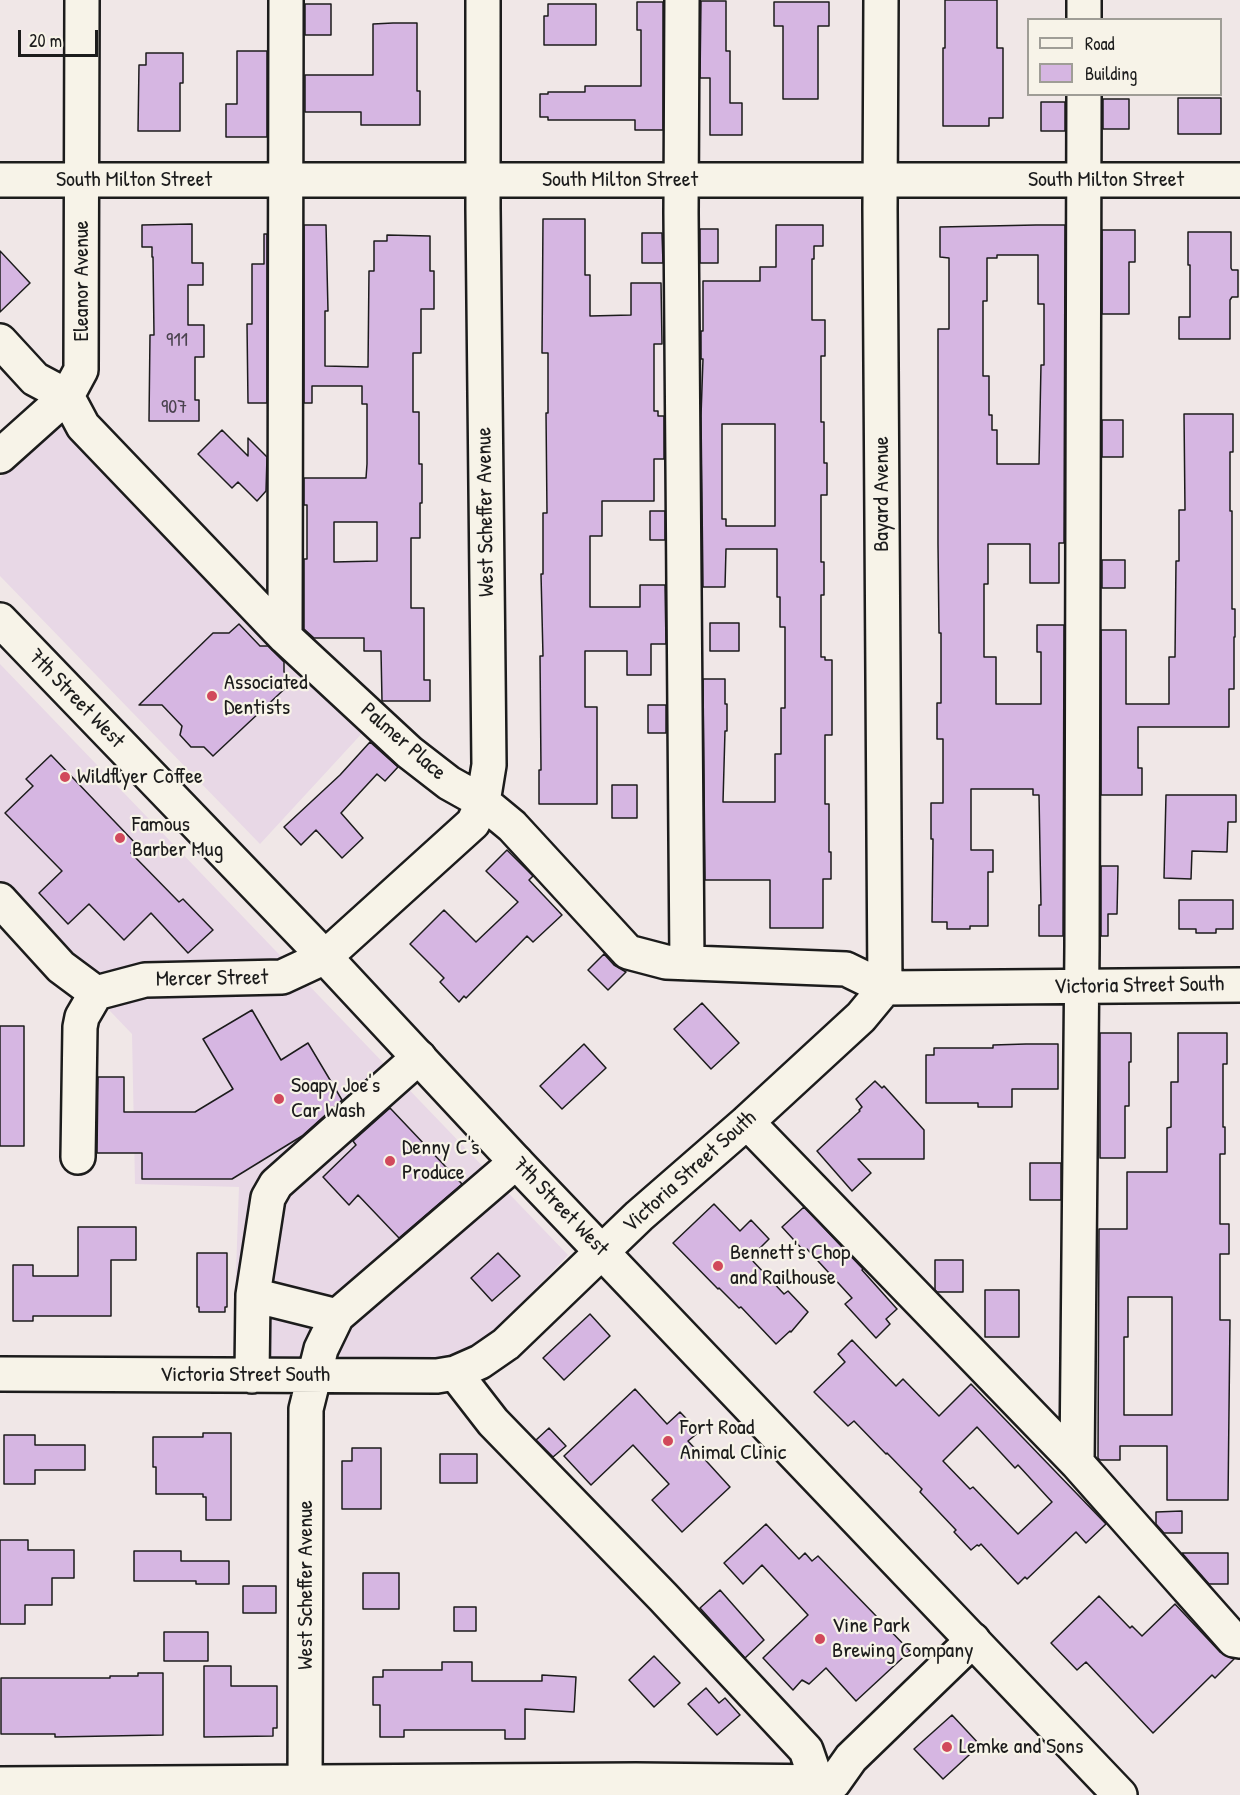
<!DOCTYPE html>
<html>
<head>
<meta charset="utf-8">
<style>
  body { margin:0 }
  #map { position:relative; width:1240px; height:1795px; overflow:hidden; background:#f0e7e7; font-family:"Patrick Hand",sans-serif }
  canvas { display:block }
  .legend { position:absolute; left:1027px; top:18px; width:195px; height:78px; box-sizing:border-box; background:#f7f3e8; border:2px solid #9f9d96; margin:0; padding:8px 10px; list-style:none; font-size:18px; color:#1c1c1c }
  .legend li { display:flex; align-items:center; gap:12px; height:30px }
  .legend b { width:30px; border:2px solid #9f9d96 }
  .scale { position:absolute; left:18px; top:30px; width:80px; height:27px; box-sizing:border-box; border:3px solid #1c1c1c; border-top:0; padding-left:8px; font-size:18px; line-height:21px; white-space:nowrap; color:#1c1c1c; -webkit-text-stroke:4px #f7f3e8; paint-order:stroke }
</style>
</head>
<body>
<div id="map">
<canvas width="1240" height="1795"></canvas>
<ul class="legend">
<li><b style="height:8px;background:#f7f3e8"></b>Road</li>
<li><b style="height:16px;background:#d6b6e2"></b>Building</li>
</ul>
<div class="scale">20 m</div>
</div>
<script>
const context = document.querySelector('canvas').getContext('2d');
context.lineJoin = 'round';
function paint(path, color) { context.fillStyle = color; context.fill(path, 'evenodd'); }
function trace(path, color, width, dash) { context.strokeStyle = color; context.lineWidth = width; context.lineCap = dash ? 'butt' : 'round'; context.setLineDash(dash || []); context.stroke(path); }
function drawText(font, color, halo, rows, align = 'center') {
  context.font = font + ' "Patrick Hand",sans-serif'; context.lineWidth = 4.5; context.setLineDash([]); context.textBaseline = 'middle'; context.strokeStyle = halo; context.fillStyle = color; for (const [text, x, y, turn = 0] of rows) {
    context.save(); context.translate(x, y); context.rotate((+turn || 0) * Math.PI / 180); context.textAlign = isNaN(turn) ? turn : align; if (halo) context.strokeText(text, 0, 0); context.fillText(text, 0, 0); context.restore();
  }
}
paint(new Path2D(`
  M70,413L366,729L260,844L0,576V478Z
  M0,664L568,1255L483,1344L437,1360L233,1357L239,1187L135,1184L132,1034L0,896Z`), '#e8d8e6');
const building = new Path2D(`
  M945,0H997V48H1003V118H989V126H943V48H945Z
  M701,1H726V51H730V103H742V135H710V78H700Z
  M637,2H663V130H635V120H548V117H540V94H548V92H585V86H641V30H637Z
  M774,2H829V26H818V99H783V26H774Z
  M305,4H331V35H305Z
  M548,4H596V45H544V16H548Z
  M393,23H417V91H420V125H361V112H305V75H373V24Z
  M237,51H267V137H226V104H237Z
  M146,53H183V83H180V131H138L139,65H146Z
  M1178,98H1221V134H1178Z
  M1103,99H1129V129H1103Z
  M1041,102H1065V131H1041Z
  M543,219H585V275H590V316L631,315V283H661L662,344H654V411H658V416H664V459H654V501H602V536H590V607H640V585H665L666,644H651V675H627V651H585V707H597V804H539V770H541L540,656H543L541,574H543V513H547L546,413H548V353H542Z
  M192,224V263H203V285H188V325H204V357H195V400H199V421H149L150,335H154L153,257H152V247H142V225Z
  M304,225H326L328,311H325V366L368,367L369,271H374V241H387V235L430,236V271H434V309H421V353H413V412H419V464H422V503H420V538H411V608H424V680H430V701H382L381,651H364V638H314L304,629V559H307V505H304V478H366L367,464V404H362V386H312V403H304ZM334,522H377V561L334,562Z
  M776,225H823V246H814V259H812V320H825V356H821V422H824V463H827V495H821V562H824V595H821V657H825V660H832V735H825V804H829V852H831V879H823V928H770V880H705L703,679H725V704H727V731H725L723,802H775V754H781V708H785V627H780V597H777V549H726L725,587H703L701,416L703,359H701V331H703V281H760V267H776ZM722,424H775V526H726V519H722Z
  M1036,225H1065L1064,543H1059V583H1030V544H988V584H984V657H996V704H1041V652H1037V625H1064L1063,936H1039V905H1041L1039,795H1033V789H971V850H993V872H988V926H970V929H947V922H932L933,839H931V803H943V739H937V703H941V633H939L938,544V329H949V258L940,257V227ZM997,255H1038V304H1044V365H1041L1039,464H997V430H992V415H989V376H983V301H987V258H997Z
  M700,229H718V263H700Z
  M1102,230H1135V262H1129V314H1102Z
  M1188,232H1231V268L1232,270H1238V297H1232L1230,300V339H1179V317H1190V265H1188Z
  M642,233H662L663,263H642Z
  M264,234H267V403H248L247,324H252V264H264Z
  M0,251L30,283L0,312Z
  M1184,414H1233V452H1230V511H1232V609H1235V637H1234V689H1229V727H1138V768H1142V795H1101V630H1126V704H1169V657H1175L1176,561H1179V510H1185Z
  M1102,420H1123V457H1102Z
  M222,430L248,456V438L267,457L266,491L257,501L238,482L232,488L198,454Z
  M650,511H665V540H650Z
  M1102,560H1125V588H1102Z
  M710,623H739V651H710Z
  M239,624L260,646H268L284,662V672L293,681L213,756L204,747H191L180,735L182,726L162,705H139L213,633H229Z
  M648,705H666V733H648Z
  M370,742L398,767L385,781L377,774L341,813L363,838L342,858L316,830L301,845L284,827L340,775Z
  M51,755L138,846L131,853L179,902L183,899L213,930L188,953L151,913L124,940L89,904L68,924L39,893L62,871L5,813L33,786L26,779Z
  M612,785H637V818H612Z
  M1166,795H1236V822H1228L1227,852L1192,851L1191,879L1164,878Z
  M507,850L533,876L529,880L562,915L533,942L527,936L466,998L464,996L459,1002L440,982L444,978L410,944L444,910L476,942L518,902L486,871Z
  M1101,866H1118L1117,914H1108V936H1101Z
  M1179,900H1233V929H1216V933H1196V929H1179Z
  M604,954L614,965L626,972L608,990L588,970Z
  M702,1003L739,1043L711,1069L674,1029Z
  M252,1010L281,1060L308,1043L342,1100L302,1136L232,1179H142V1153H97L98,1077H124V1112H195L233,1089L203,1039Z
  M0,1026H24V1146H0Z
  M1100,1033H1131V1062H1129V1106H1125V1158H1100Z
  M1178,1033H1227V1064H1223V1127H1225V1154H1220V1224H1229V1254H1220V1320H1230L1228,1500H1167V1446H1120V1460H1100L1098,1458L1099,1229H1127V1172H1167V1128L1171,1127V1082H1178ZM1128,1297H1172V1415H1124V1337H1128Z
  M584,1044L606,1068L562,1109L540,1086Z
  M1026,1044H1058V1089H1012V1107H978V1103H926V1055H934V1048H993V1045Z
  M875,1081L882,1088L884,1086L924,1130V1159H858L871,1173L852,1191L817,1151L860,1111L859,1110L862,1107L856,1099Z
  M390,1108L462,1184L399,1238L358,1195L349,1205L323,1177L356,1145L353,1141Z
  M1030,1163H1061V1200H1030Z
  M714,1204L740,1231L751,1220L769,1239L750,1258L784,1294L788,1291L808,1312L791,1332L790,1331L776,1344L741,1307L739,1308L719,1288L718,1289L673,1243Z
  M804,1207L863,1269L862,1270L897,1309L886,1319L890,1324L876,1338L845,1304L852,1298L807,1249L804,1251L782,1227Z
  M78,1227H136V1260H111V1316H33V1321H13V1265H33V1276H78Z
  M197,1253H227V1307H225V1312H199V1307H197Z
  M498,1253L520,1276L492,1301L471,1278Z
  M935,1260H963V1292H937L935,1290Z
  M985,1290H1019V1337H985Z
  M590,1314L610,1336L564,1380L543,1358Z
  M852,1340L896,1386L903,1379L939,1416L971,1384L1106,1524L1086,1543L1076,1532L1027,1579L1025,1577L1018,1584L981,1544L979,1546L977,1545L971,1550L954,1532L956,1530L920,1492L922,1489L887,1453L886,1454L854,1421L848,1426L814,1392L845,1362L838,1354ZM977,1427L1015,1468L1018,1465L1052,1502L1018,1534L973,1487L970,1489L943,1461Z
  M635,1389L667,1424L680,1412L699,1432L688,1441L730,1487L682,1532L652,1500L669,1484L633,1445L591,1485L564,1456Z
  M549,1428L566,1446L553,1457L536,1440Z
  M203,1433H231V1520H206V1497H203V1494H156V1467H153V1437H203Z
  M4,1435H35V1445H85V1470H35V1484H4Z
  M352,1448H381V1509H342V1461H352Z
  M440,1454H477V1483H440Z
  M1182,1511V1533H1164L1156,1524V1512Z
  M766,1524L799,1559L805,1553L812,1561L818,1556L910,1651L856,1701L826,1668L809,1684L802,1680L793,1690L763,1658L808,1615L762,1565L743,1584L724,1563Z
  M0,1540H28V1550H74V1578H52V1605H25V1624H0Z
  M134,1551H181V1561H229V1584H196V1581H134Z
  M1182,1553H1228V1584H1209Z
  M363,1573H399V1609H363Z
  M243,1586H276V1613H243Z
  M720,1590L764,1640L745,1658L700,1608Z
  M1099,1596L1130,1628L1132,1626L1142,1636L1175,1604L1220,1652L1234,1659L1215,1678L1212,1675L1153,1733L1086,1662L1077,1670L1051,1643Z
  M454,1607H476V1631H454Z
  M164,1632H208V1661H164Z
  M654,1656L680,1683L654,1707L629,1680Z
  M442,1662H472V1681H542V1675L576,1677L574,1712L525,1709V1739H505V1730H404V1737H380V1705H373V1677H383V1670H442Z
  M204,1666H231V1686H277V1728H273V1736L204,1737Z
  M138,1673H163V1735L55,1737V1734H1V1678H110V1676H138Z
  M706,1688L719,1703L725,1698L740,1715L717,1735L688,1704Z
  M952,1715L980,1745L943,1779L914,1749Z`);
paint(building, '#d6b6e2');
trace(building, '#1c1c1c', 1.5);
const minor = new Path2D(`
  M682,0L681,213L687,963
  M1084,20V0
  M0,180H1240
  M0,341L35,379L67,396L83,426L285,637L409,752L449,783L483,802L512,826L628,952L666,962L846,969L885,988L880,209L881,0
  M0,456L67,396L81,370L82,0
  M285,637L286,0
  M0,900L61,967L96,993
  M96,993L145,980L282,977L325,957L473,823L483,802L489,765L483,209V0
  M747,1122L1077,1463L1234,1640L1240,1641
  M78,1157L80,1027L82,1017L96,993
  M337,1316L253,1295L268,1198L276,1184L419,1057
  M455,1373L493,1422L663,1597L806,1750L817,1782
  M0,1374L437,1376L455,1373L480,1362L506,1344L639,1216L747,1122L861,1017L885,988L1240,985
  M252,1376L253,1295
  M1077,1463L1082,947L1084,94
  M0,1784L636,1780L834,1782L851,1758L973,1640
  M305,1795L306,1409L321,1349L337,1316L516,1162`);
const major = new Path2D(`
  M0,620L325,957L516,1162L1120,1795`);
trace(minor, '#1c1c1c', 38);
trace(major, '#1c1c1c', 38);
trace(minor, '#f7f3e8', 33);
trace(major, '#f7f3e8', 33);
for (const [x, y, r, color] of [
  [212,696,6,"#d1495b"],
  [65,777,6,"#d1495b"],
  [120,838,6,"#d1495b"],
  [279,1099,6,"#d1495b"],
  [390,1161,6,"#d1495b"],
  [718,1266,6,"#d1495b"],
  [668,1441,6,"#d1495b"],
  [820,1639,6,"#d1495b"],
  [947,1747,6,"#d1495b"]
]) { const dot = new Path2D(); dot.arc(x, y, r, 0, 2 * Math.PI); context.fillStyle = color; context.fill(dot); trace(dot, '#f7f3e8', 2); }
drawText('20px', '#4a424e', null, [
  ["911",177,341],
  ["907",174,408]
]);
drawText('22px', '#1c1c1c', '#f7f3e8', [
  ["South Milton Street",134,180],
  ["South Milton Street",620,180],
  ["South Milton Street",1106,180],
  ["Eleanor Avenue",82,281,-90],
  ["Bayard Avenue",882,494,-90],
  ["West Scheffer Avenue",486,512,-91],
  ["7th Street West",76,699,46],
  ["Palmer Place",403,742,41],
  ["Mercer Street",212,979,-1],
  ["Victoria Street South",1139,986,-1],
  ["Victoria Street South",690,1172,-42],
  ["7th Street West",560,1207,46],
  ["Victoria Street South",245,1375],
  ["West Scheffer Avenue",306,1585,-90]
]);
drawText('22px', '#1c1c1c', '#f7f3e8', [
  ["Associated",224,683],
  ["Dentists",224,708],
  ["Wildflyer Coffee",77,777],
  ["Famous",132,825],
  ["Barber Mug",132,850],
  ["Soapy Joe's",291,1086],
  ["Car Wash",291,1111],
  ["Denny C's",402,1148],
  ["Produce",402,1173],
  ["Bennett's Chop",730,1253],
  ["and Railhouse",730,1278],
  ["Fort Road",680,1428],
  ["Animal Clinic",680,1453],
  ["Vine Park",832,1626],
  ["Brewing Company",832,1651],
  ["Lemke and Sons",959,1747]
], 'left');
</script>
</body>
</html>
